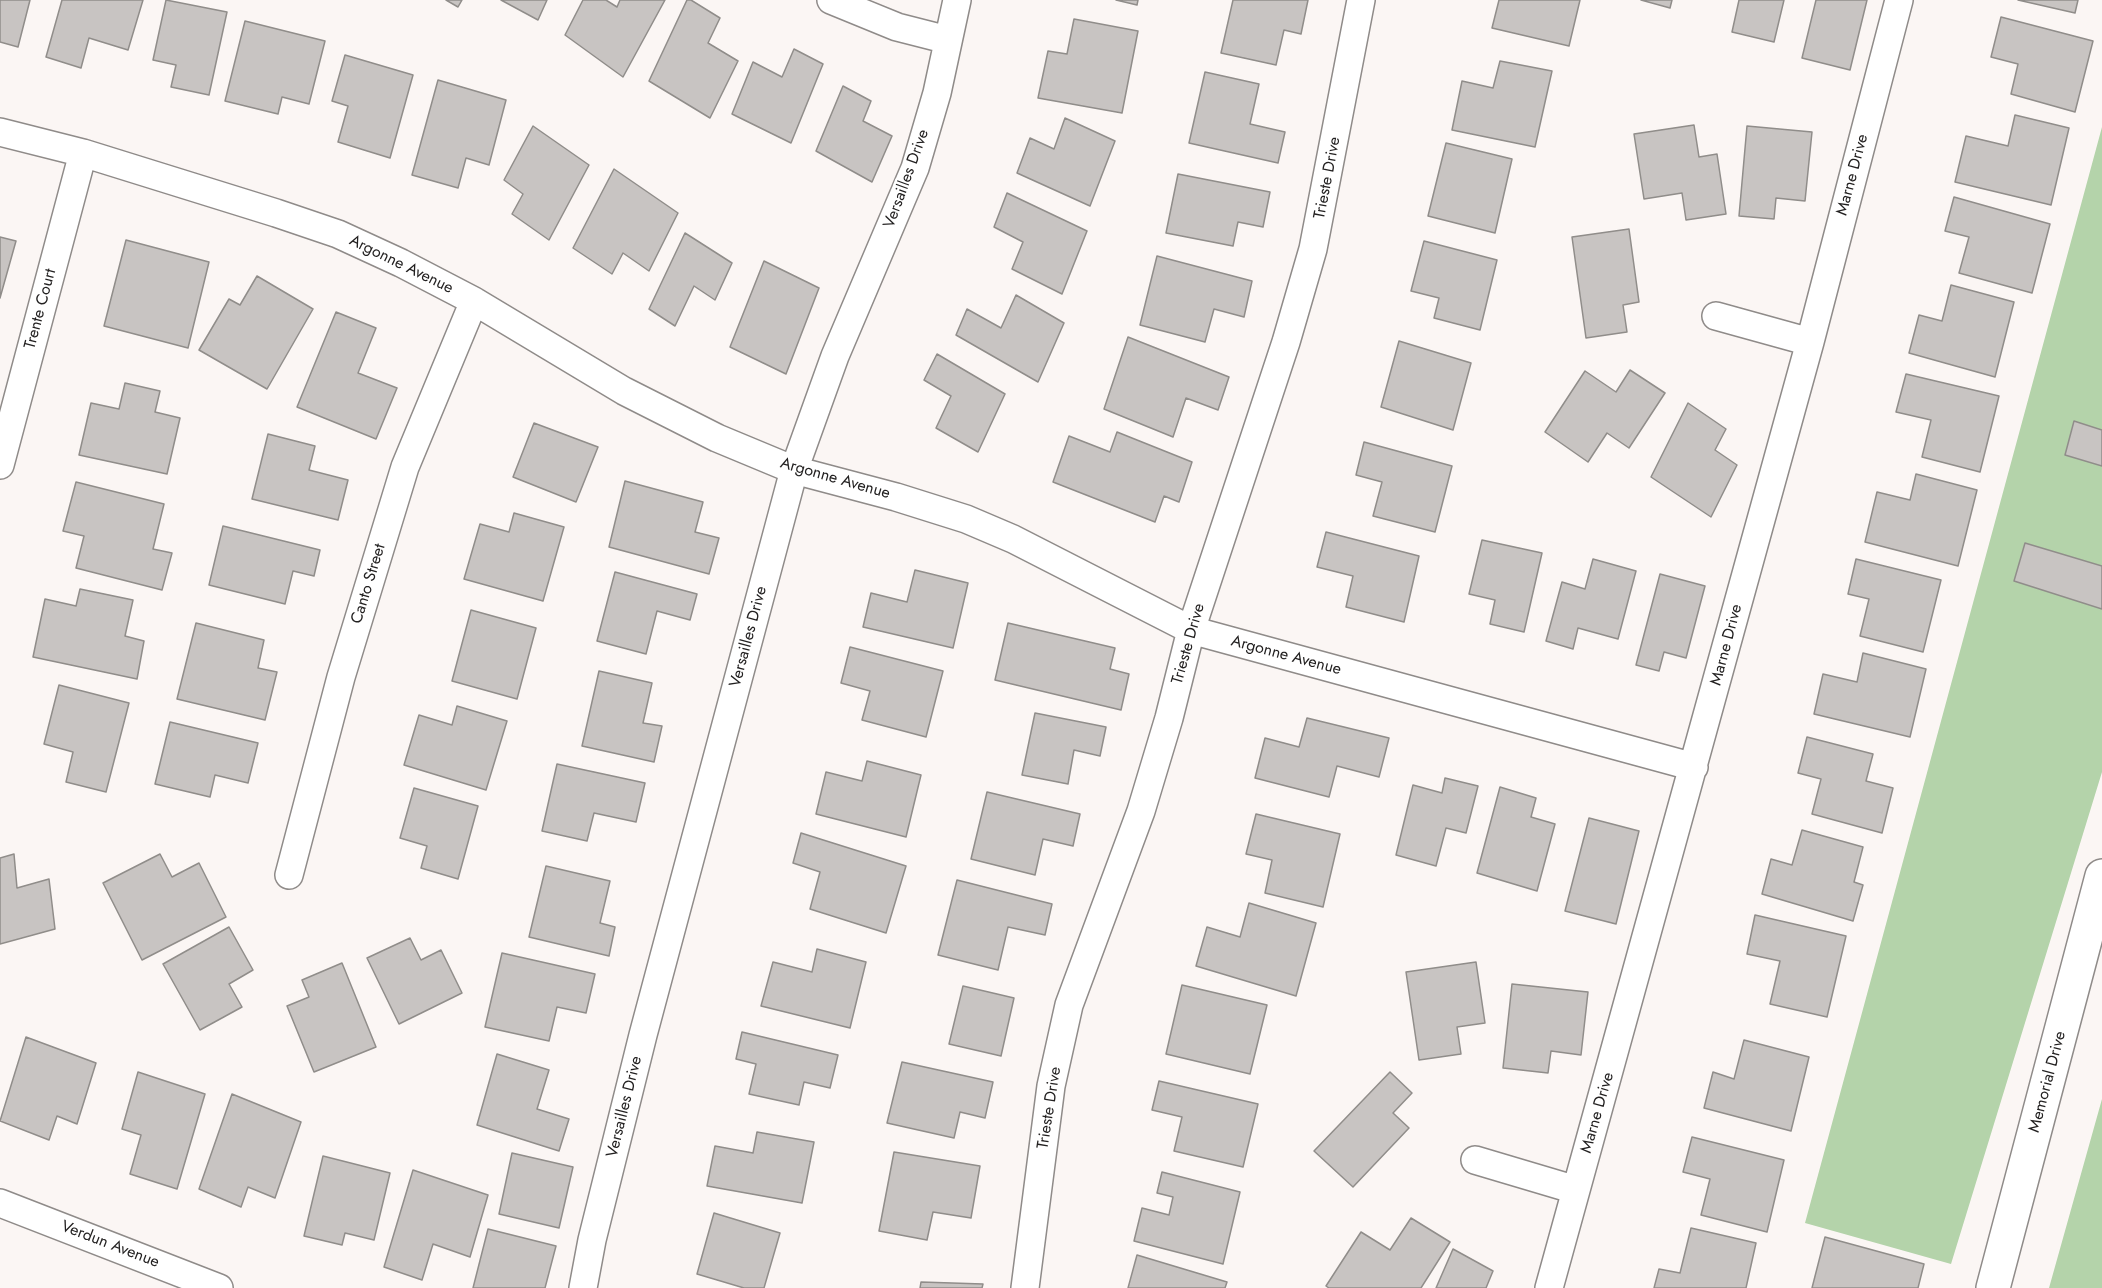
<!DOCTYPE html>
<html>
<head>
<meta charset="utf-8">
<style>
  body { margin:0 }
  canvas { display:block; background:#fbf6f4 }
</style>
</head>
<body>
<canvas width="2102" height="1288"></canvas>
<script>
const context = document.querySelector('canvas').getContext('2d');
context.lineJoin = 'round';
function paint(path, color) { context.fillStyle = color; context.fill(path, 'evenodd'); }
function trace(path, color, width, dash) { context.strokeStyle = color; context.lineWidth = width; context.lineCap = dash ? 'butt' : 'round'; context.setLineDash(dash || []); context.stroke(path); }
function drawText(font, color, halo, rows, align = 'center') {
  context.font = font + ' Jost,sans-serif'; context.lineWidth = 4.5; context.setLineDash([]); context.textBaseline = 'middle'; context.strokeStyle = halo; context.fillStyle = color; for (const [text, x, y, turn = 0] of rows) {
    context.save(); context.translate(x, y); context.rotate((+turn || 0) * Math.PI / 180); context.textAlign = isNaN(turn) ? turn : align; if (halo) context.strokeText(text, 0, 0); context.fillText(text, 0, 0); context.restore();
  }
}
paint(new Path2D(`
  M2102,127V772L1951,1264L1805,1223Z
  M2102,1099V1288H2049Z`), '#b4d3aa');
const building = new Path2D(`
  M0,0H30L18,47L0,42Z
  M62,0H143L128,50L89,38L81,68L46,57Z
  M166,0L227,12L209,95L171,87L176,65L153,60Z
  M446,0H462L458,7Z
  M501,0H547L538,20Z
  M583,0H606L617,7L620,0H665L623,77L565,35Z
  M687,0H691L720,18L708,43L738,61L710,118L649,81Z
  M1116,0H1138L1137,5Z
  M1233,0H1308L1301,34L1284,30L1276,65L1221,53Z
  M1499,0H1580L1569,46L1492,28Z
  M1641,0H1672L1670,8Z
  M1739,0H1784L1774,42L1732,32Z
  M1816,0H1867L1850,70L1802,58Z
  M2018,0H2078L2075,13Z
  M2001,17L2093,41L2075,112L2011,94L2018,64L1991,57Z
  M1074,19L1138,31L1122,113L1038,98L1048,51L1067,54Z
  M245,21L325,41L309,104L282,97L278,114L225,101Z
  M794,49L823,64L791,143L732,114L753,62L782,77Z
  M345,55L413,75L390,158L338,142L348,106L332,101Z
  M1500,61L1552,71L1535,147L1452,130L1462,81L1493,88Z
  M1205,72L1259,84L1250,124L1285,132L1278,163L1189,143Z
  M438,80L506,100L489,165L466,158L458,188L412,175Z
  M843,86L871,101L863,121L892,136L872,182L816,151Z
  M2015,115L2069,128L2051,205L1955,182L1966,136L2008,146Z
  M1065,118L1115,141L1090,206L1017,173L1030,138L1054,149Z
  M1694,125L1699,157L1717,154L1726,214L1686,220L1682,193L1644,199L1634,134Z
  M533,126L589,165L549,240L512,214L523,194L504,180Z
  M1747,126L1812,132L1805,201L1776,198L1774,219L1739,216Z
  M1446,143L1512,159L1495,233L1428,216Z
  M614,169L678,213L649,271L623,253L612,274L573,248Z
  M1178,174L1270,192L1263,227L1238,222L1233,246L1166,233Z
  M1007,193L1087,231L1062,294L1012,269L1023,242L994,227Z
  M1954,197L2050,224L2032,293L1959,273L1969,237L1945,231Z
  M1629,229L1639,302L1623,305L1627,332L1586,338L1572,237Z
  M685,233L732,263L715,300L694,286L675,326L649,309Z
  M0,237L16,241L0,298Z
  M126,240L209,262L188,348L104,326Z
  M1424,241L1497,260L1480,330L1434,318L1439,298L1411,291Z
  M1157,256L1252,281L1244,317L1214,309L1205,342L1140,325Z
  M764,261L819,288L786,374L730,347Z
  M257,276L313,309L267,389L199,350L229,299L240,305Z
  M1951,285L2014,302L1995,377L1909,353L1919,315L1942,321Z
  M1016,295L1064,323L1038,382L956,335L967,309L1001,328Z
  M336,312L376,328L358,373L397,388L376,439L297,407Z
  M1128,337L1229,377L1218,410L1186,398L1173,437L1104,409Z
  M1399,341L1471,363L1453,430L1381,407Z
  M937,354L1005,394L978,452L936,428L951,396L924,380Z
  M1630,370L1665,393L1629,448L1607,433L1588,462L1545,432L1585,371L1616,392Z
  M1906,374L1999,396L1980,472L1922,457L1931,420L1896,412Z
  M125,383L160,391L155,412L180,418L167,474L79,455L91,403L119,409Z
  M1688,403L1726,429L1715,450L1737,465L1711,517L1651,477Z
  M2074,421L2102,430V466L2065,455Z
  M534,423L598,447L576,502L513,477Z
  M1117,432L1192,462L1179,502L1164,496L1155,522L1053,482L1069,436L1110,452Z
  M268,434L315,446L309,470L348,480L338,520L252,499Z
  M1364,442L1452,466L1435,532L1373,516L1382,482L1356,475Z
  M1916,474L1977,490L1958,566L1865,542L1877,492L1910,500Z
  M625,481L703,502L695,532L719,538L709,574L609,547Z
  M76,482L164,504L153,549L172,553L162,590L76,568L84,536L63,531Z
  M514,513L564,527L543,601L464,579L480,524L509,532Z
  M223,526L320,550L314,576L293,571L285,604L209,585Z
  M1326,532L1419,556L1404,622L1346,607L1353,576L1317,567Z
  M1482,540L1542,553L1524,632L1490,624L1495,600L1469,594Z
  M2025,543L2102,566V609L2014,581Z
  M1593,559L1636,571L1618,639L1578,628L1573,649L1546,641L1562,582L1585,589Z
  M1856,559L1941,580L1923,652L1860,636L1869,599L1848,594Z
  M915,570L968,583L953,648L863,627L871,593L907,602Z
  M615,572L697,594L690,620L657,611L646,654L597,641Z
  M1660,574L1705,586L1686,658L1664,652L1659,671L1636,665Z
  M80,589L133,600L125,636L144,641L137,679L33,657L45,599L76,606Z
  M471,610L536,628L517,699L452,681Z
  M196,623L264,640L258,668L277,672L265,720L177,699Z
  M1008,623L1115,648L1110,669L1129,674L1121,710L995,680Z
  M850,647L943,671L926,737L862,720L870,691L841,683Z
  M1863,653L1926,669L1910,737L1814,714L1823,674L1857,682Z
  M599,671L652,683L643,723L662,726L654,762L582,746Z
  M59,685L129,703L106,792L66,782L73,752L44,744Z
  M457,706L507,721L486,790L404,765L419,715L452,725Z
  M1035,713L1106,727L1100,756L1074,750L1068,784L1022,775Z
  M1307,718L1389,738L1379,777L1337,766L1329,797L1255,778L1265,738L1299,747Z
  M170,722L258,743L248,783L215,775L210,797L155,784Z
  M1807,737L1873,754L1866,781L1893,788L1882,833L1812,814L1821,779L1798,773Z
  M867,761L921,775L906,837L816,814L826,772L862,781Z
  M557,764L645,783L636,822L594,813L587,841L542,831Z
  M1445,778L1478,786L1466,833L1446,828L1436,866L1396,855L1413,785L1442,793Z
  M1500,787L1536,798L1531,817L1555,824L1537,891L1477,873Z
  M414,788L478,806L458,879L421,868L427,846L400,838Z
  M987,792L1080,814L1073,846L1043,839L1035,875L971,859Z
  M1256,814L1340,834L1323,907L1265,893L1272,860L1246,854Z
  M1589,818L1639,831L1616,924L1565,911Z
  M1802,830L1863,847L1854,882L1863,885L1853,921L1762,894L1771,859L1792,865Z
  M801,833L906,866L886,933L810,909L820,872L793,863Z
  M14,854L17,888L49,879L55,929L0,944V858Z
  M160,854L172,877L199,863L226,917L142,960L103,883Z
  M546,866L610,881L600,923L615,927L609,956L529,937Z
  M957,880L1052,904L1045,935L1008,927L998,970L938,955Z
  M1249,903L1316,923L1296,996L1196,966L1207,927L1240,937Z
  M1755,915L1846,936L1827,1017L1770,1004L1780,961L1747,954Z
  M229,927L253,970L229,984L242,1007L200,1030L163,964Z
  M410,938L421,960L441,950L462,993L399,1024L367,958Z
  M817,949L866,962L850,1028L761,1006L773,962L812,972Z
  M502,953L595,974L586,1013L557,1007L549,1041L485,1027Z
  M1476,962L1485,1023L1457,1027L1461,1054L1419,1060L1406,972Z
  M342,963L376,1047L314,1072L287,1006L309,997L302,980Z
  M1512,984L1588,992L1581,1055L1551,1051L1548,1073L1503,1068Z
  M1182,985L1267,1005L1250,1074L1166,1054Z
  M963,986L1014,998L1001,1056L949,1044Z
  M742,1032L838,1055L830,1088L804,1082L799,1105L749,1094L756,1064L736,1059Z
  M26,1037L96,1063L77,1124L57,1116L49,1140L0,1121Z
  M1744,1040L1809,1057L1791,1131L1704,1108L1713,1072L1734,1079Z
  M497,1054L549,1070L537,1109L569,1119L559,1151L477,1125Z
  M902,1062L993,1082L985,1118L960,1112L954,1138L887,1123Z
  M138,1072L205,1094L177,1189L130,1174L141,1135L122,1129Z
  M1390,1072L1412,1093L1393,1113L1409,1128L1353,1187L1314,1151Z
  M1159,1081L1258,1104L1243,1167L1174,1151L1182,1117L1152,1110Z
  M232,1094L301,1122L275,1198L248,1187L241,1207L199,1189Z
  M757,1132L814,1142L802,1203L707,1186L715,1146L753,1153Z
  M1692,1137L1784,1160L1767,1232L1701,1215L1710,1179L1683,1172Z
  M894,1152L980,1166L971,1218L933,1212L927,1240L879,1231Z
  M512,1153L573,1167L559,1228L499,1214Z
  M323,1156L390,1173L374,1240L345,1233L342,1245L304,1236Z
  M413,1170L488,1195L470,1257L433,1244L422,1280L384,1267Z
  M1162,1172L1240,1192L1223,1264L1134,1241L1142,1208L1169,1215L1173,1197L1157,1193Z
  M714,1213L780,1233L764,1288H744L697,1274Z
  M1411,1218L1450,1242L1421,1288H1329L1326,1286L1361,1232L1390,1250Z
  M1691,1228L1756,1243L1746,1288H1654L1659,1269L1680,1273Z
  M488,1229L556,1246L545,1288H473Z
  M1825,1237L1924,1264L1918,1288H1812Z
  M1453,1249L1493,1271L1486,1288H1436Z
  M1137,1255L1227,1282L1225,1288H1128Z
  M921,1282L983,1284L982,1288H920Z`);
paint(building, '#c8c4c2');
trace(building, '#908d8a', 1.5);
const minor = new Path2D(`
  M831,0L897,27L948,40
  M0,132L83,153L276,213L338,234L401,263L474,301L624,391L717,438L794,470L896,497L966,519L1013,539L1191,630L1694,767
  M1716,316L1810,342
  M0,465L83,153
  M289,875L341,677L405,467L474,301
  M1475,1160L1576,1190
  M0,1203L219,1288
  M583,1288L592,1240L643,1035L794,470L835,356L915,168L937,93L957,0
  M1025,1288L1051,1086L1069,1005L1141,811L1169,718L1191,630L1286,342L1313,249L1361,0
  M1549,1288L1810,342L1899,0`);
const tertiary = new Path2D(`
  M1993,1288L2102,876`);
trace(minor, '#8f8b89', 30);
trace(tertiary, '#8f8b89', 36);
trace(minor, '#fff', 27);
trace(tertiary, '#fff', 33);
drawText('16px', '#232121', '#fff', [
  ["Marne Drive",1853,175,-75],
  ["Trieste Drive",1328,178,-79],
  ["Versailles Drive",907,179,-70],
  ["Argonne Avenue",401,265,26],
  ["Trente Court",41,309,-75],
  ["Argonne Avenue",835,479,16],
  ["Canto Street",369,584,-73],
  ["Versailles Drive",749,637,-75],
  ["Trieste Drive",1189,644,-74],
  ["Marne Drive",1727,645,-75],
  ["Argonne Avenue",1286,656,15],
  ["Memorial Drive",2048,1082,-75],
  ["Versailles Drive",625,1107,-76],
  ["Trieste Drive",1050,1108,-81],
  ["Marne Drive",1598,1113,-74],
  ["Verdun Avenue",110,1245,21]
]);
</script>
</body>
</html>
